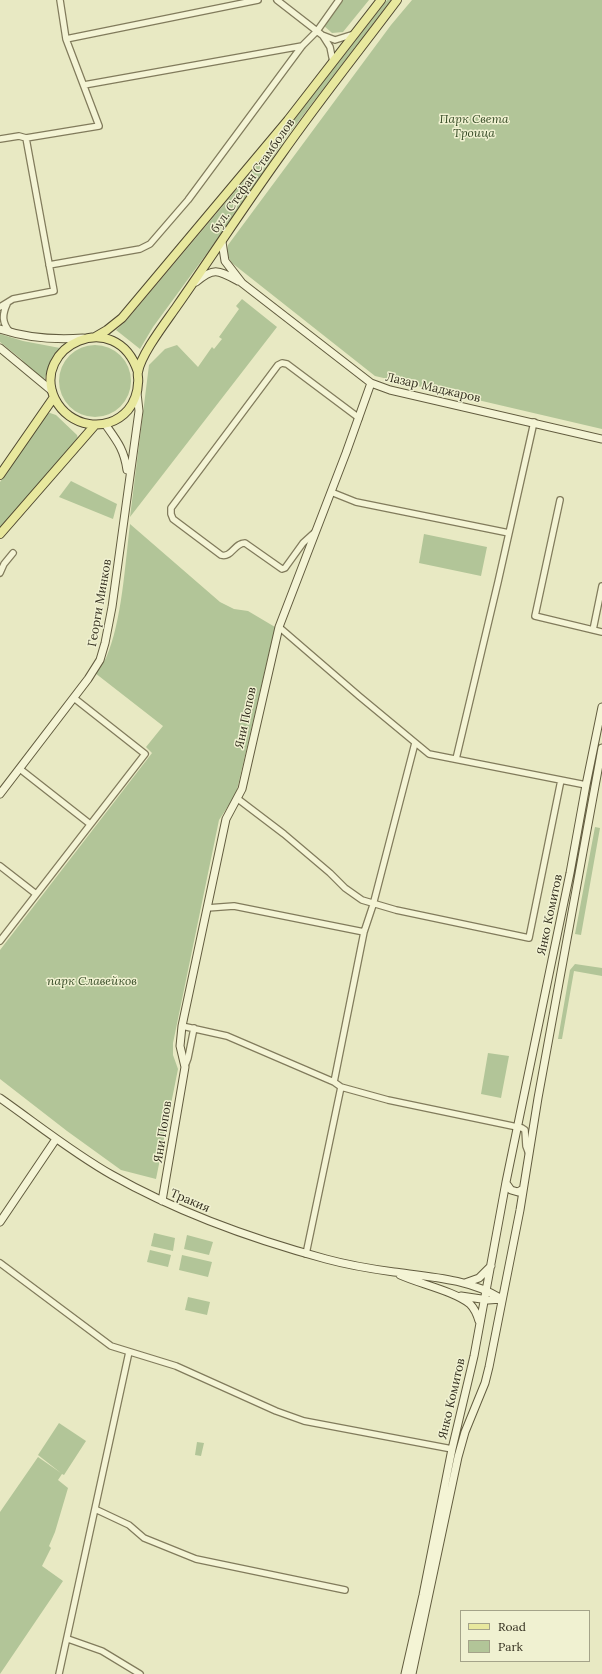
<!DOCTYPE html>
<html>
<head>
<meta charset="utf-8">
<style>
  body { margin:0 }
  #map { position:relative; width:602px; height:1674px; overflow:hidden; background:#e8e9c3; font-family:Lora,serif }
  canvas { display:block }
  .legend { position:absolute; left:460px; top:1610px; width:130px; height:52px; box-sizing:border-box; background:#f0f1d1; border:1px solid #a4a389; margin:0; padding:5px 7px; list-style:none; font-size:12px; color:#322e1e }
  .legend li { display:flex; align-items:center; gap:8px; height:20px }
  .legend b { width:20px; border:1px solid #a4a389 }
</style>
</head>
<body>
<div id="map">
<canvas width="602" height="1674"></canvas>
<ul class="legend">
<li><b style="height:5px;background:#e8e89e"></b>Road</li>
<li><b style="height:11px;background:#b2c598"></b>Park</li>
</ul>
</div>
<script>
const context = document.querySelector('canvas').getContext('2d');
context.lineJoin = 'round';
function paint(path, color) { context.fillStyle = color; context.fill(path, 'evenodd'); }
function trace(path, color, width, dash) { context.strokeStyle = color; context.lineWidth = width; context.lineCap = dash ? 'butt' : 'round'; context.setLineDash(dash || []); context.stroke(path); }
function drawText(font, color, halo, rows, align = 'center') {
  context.font = font + ' Lora,serif'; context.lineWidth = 3; context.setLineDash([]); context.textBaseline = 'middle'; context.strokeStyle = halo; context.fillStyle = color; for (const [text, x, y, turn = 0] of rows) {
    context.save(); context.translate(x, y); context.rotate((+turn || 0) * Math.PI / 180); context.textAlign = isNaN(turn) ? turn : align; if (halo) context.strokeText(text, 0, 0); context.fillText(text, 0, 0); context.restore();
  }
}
paint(new Path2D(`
  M343,0H369L343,32L332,33L323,25Z
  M387,0H391L285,139L224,230L153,327L140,349L116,330L126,321L280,138Z
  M412,0H602V429L375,376L232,263C228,257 226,251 228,245L391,25Z
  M242,299L277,327L130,517L149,365L165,349L177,345L198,367L212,347L214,349L222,339L219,337L239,309L236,306Z
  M0,334L23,341L60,348L51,360L43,383L21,359L0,342Z
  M59 381a36 36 0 1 1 72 0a36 36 0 1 1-72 0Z
  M50,413L56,415L77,435L78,439L0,528V482L45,414Z
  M71,481L117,504L113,519L59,497Z
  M130,524L220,602L234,609L248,611L275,627L236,794L219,820L173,1043V1055L178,1069L156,1179L121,1170L67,1131L0,1079V950L152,753L146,747L163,726L95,673C99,668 103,663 106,658C122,622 125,564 130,524Z
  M424,534L487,547L481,576L419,563Z
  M595,827L600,828L581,935L575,934Z
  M575,964L602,968V976L574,971L562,1039H558L570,970Z
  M488,1053L509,1056L501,1098L481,1094Z
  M154,1233L175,1238L173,1251L151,1246Z
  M187,1235L213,1242L209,1255L184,1249Z
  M150,1250L171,1255L168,1267L147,1262Z
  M182,1255L212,1262L208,1277L179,1270Z
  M188,1297L210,1302L207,1315L185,1310Z
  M59,1423L86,1441L64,1475L62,1474L58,1480L68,1488L55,1532L49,1546L51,1548L42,1566L63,1581L0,1674V1512L38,1457L61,1473L38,1455Z
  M197,1442L204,1443L201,1456L195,1455Z`), '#b2c598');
const street = new Path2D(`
  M277,0L322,35L335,40L354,34
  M323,36L330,47L333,62
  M66,39L258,0
  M84,85L302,46
  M0,139L19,136L26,138L99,126L66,39L60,0
  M49,265L140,249L150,244L188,200L302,46L317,31L339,0
  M7,304C2,315 2,323 10,332
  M0,307L13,299L54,291L26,138
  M331,492L356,502L509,533
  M560,500L535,616L602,632
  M314,533L303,543L285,568L282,569L245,543C234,543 232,558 221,555L173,519L171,514V508L278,365L282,363L287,364L359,418
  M0,573L4,564L13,553
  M279,627L359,696L429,754L586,785
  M593,630L602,586
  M456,759L498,582L534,422
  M20,769L90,824
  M238,799L284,834L330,873L345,888L362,900L396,910L529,938L561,780
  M0,866L36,894
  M207,908L234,906L364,932
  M0,941L145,754L74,698
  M182,1026L227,1036L334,1082L341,1087L388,1100L522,1128L525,1130L526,1146L529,1154
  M185,1066L188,1058L194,1028
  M334,1082L364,932L373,905L415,743
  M306,1254L341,1087
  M0,1263L111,1346L176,1366L276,1411L304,1421L452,1449
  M95,1509L129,1525L144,1538L196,1559L345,1590
  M68,1639L102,1651L140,1674
  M59,1674L129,1352`);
const secondary = new Path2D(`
  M222,242L225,261L242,283L371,383L390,390L602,439
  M196,282C214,267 218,270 238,281
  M0,329C27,338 55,340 83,338
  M0,348L52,391
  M105,424C117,441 124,449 127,470
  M0,794L88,679L100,660L105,643L112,607L139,411L137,393
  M0,1098C37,1124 73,1153 112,1175C179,1213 252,1239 326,1259C348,1265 372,1269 394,1272C432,1277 469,1279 502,1299
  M506,1183L511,1190L518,1192L523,1189
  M162,1201L185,1067L180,1046L182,1026L226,819L242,789L279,627L346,453L371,383
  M0,1222L56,1139
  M400,1275C420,1284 454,1291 470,1304C475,1309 477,1314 479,1321
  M465,1283L479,1278L491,1266
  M461,1296L488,1300L502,1299
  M405,1674L423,1595L452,1449L474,1356L506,1182L570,873L586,785L602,707
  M412,1674L458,1457L465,1432L485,1383L489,1367L520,1210L538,1098L602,748`);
const primary = new Path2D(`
  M95,337L107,330L122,318L288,120L381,0
  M138,372C116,305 30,347 55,399C69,427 107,434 128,410C134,403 138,392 138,383C139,379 137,375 138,372C141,354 166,322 177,306C212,256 245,205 281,155C318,102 358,52 397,0
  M0,475L54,397
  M0,534L95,425`);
trace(street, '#817b5c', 8);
trace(secondary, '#625c3f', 9);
trace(primary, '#4f4830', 10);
trace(street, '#f4f4d5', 5.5);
trace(secondary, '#f4f4d5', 7);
trace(primary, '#e8e89e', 8);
drawText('italic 12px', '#374c27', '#f0f1d1', [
  ["Парк Света",474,120],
  ["Троица",474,134],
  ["парк Славейков",92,982]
]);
drawText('12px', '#322e1e', '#f0f1d1', [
  ["бул. Стефан Стамболов",253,176,-55],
  ["Лазар Маджаров",433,388,13],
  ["Георги Минков",100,603,-80],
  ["Яни Попов",246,718,-78],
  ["Янко Комитов",550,915,-78],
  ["Яни Попов",163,1132,-81],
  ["Тракия",190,1201,23],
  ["Янко Комитов",452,1399,-77]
]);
</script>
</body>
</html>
